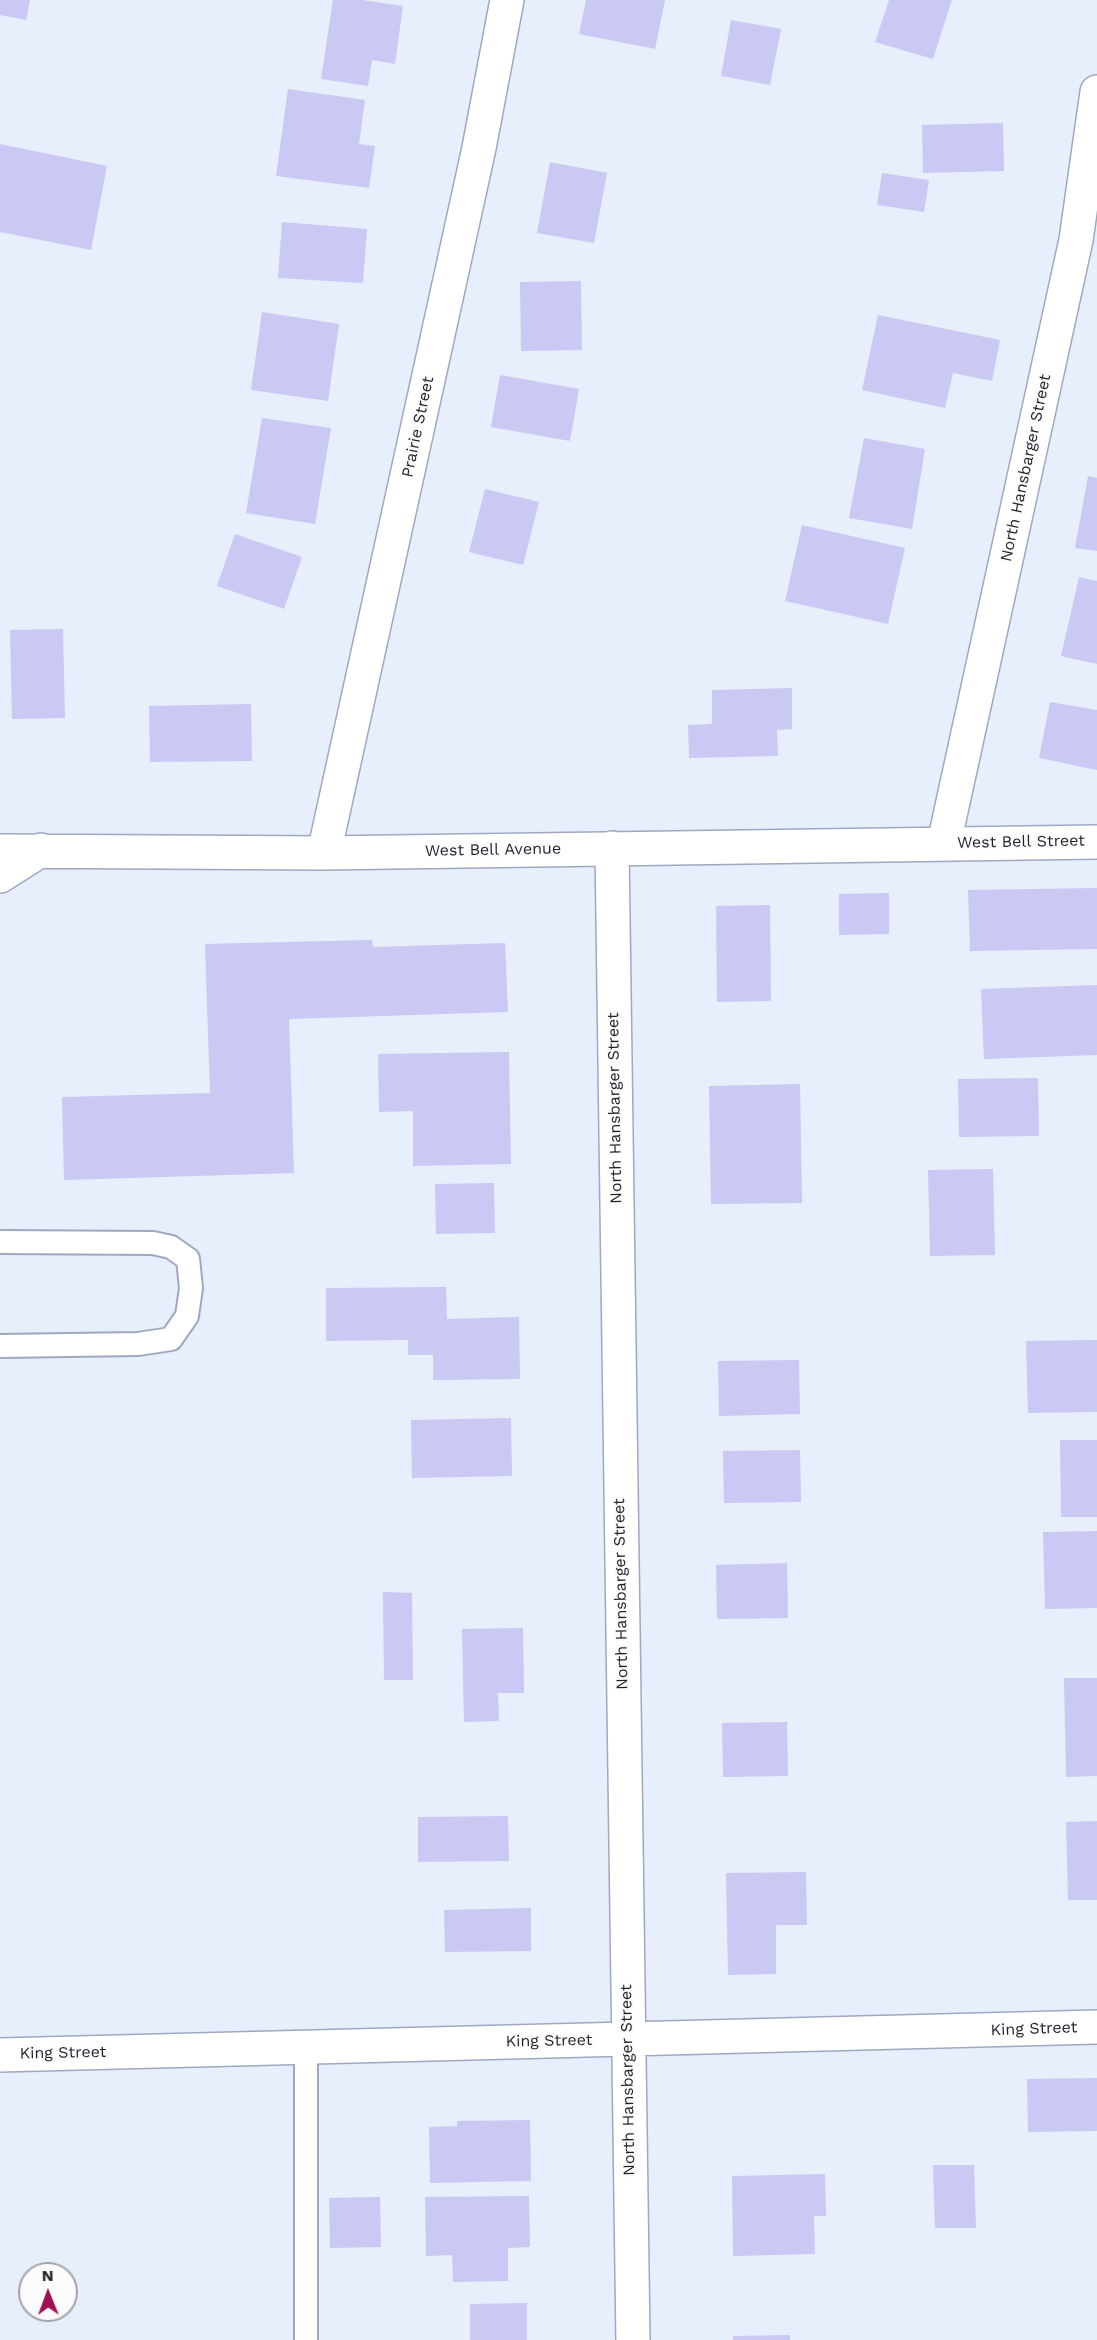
<!DOCTYPE html>
<html>
<head>
<meta charset="utf-8">
<style>
  body { margin:0 }
  #map { position:relative; width:1097px; height:2340px; overflow:hidden; background:#e7eefc; font-family:"Work Sans",sans-serif }
  canvas { display:block }
  .north { position:absolute; left:18px; top:2262px; width:60px; height:60px; box-sizing:border-box; background:#fbfbfb; border:2px solid #a3a4a8; border-radius:50%; rotate:359deg; font-size:16px; font-weight:700; line-height:24px; text-align:center; color:#1e222b }
  .north::after { content:''; display:block; margin:auto; width:21px; height:27px; background:#a10f55; clip-path:polygon(50% 0,100% 100%,50% 72%,0 100%) }
</style>
</head>
<body>
<div id="map">
<canvas width="1097" height="2340"></canvas>
<div class="north">N</div>
</div>
<script>
const context = document.querySelector('canvas').getContext('2d');
context.lineJoin = 'round';
function paint(path, color) { context.fillStyle = color; context.fill(path, 'evenodd'); }
function trace(path, color, width, dash) { context.strokeStyle = color; context.lineWidth = width; context.lineCap = dash ? 'butt' : 'round'; context.setLineDash(dash || []); context.stroke(path); }
function drawText(font, color, halo, rows, align = 'center') {
  context.font = font + ' "Work Sans",sans-serif'; context.lineWidth = 4.5; context.setLineDash([]); context.textBaseline = 'middle'; context.strokeStyle = halo; context.fillStyle = color; for (const [text, x, y, turn = 0] of rows) {
    context.save(); context.translate(x, y); context.rotate((+turn || 0) * Math.PI / 180); context.textAlign = isNaN(turn) ? turn : align; if (halo) context.strokeText(text, 0, 0); context.fillText(text, 0, 0); context.restore();
  }
}
paint(new Path2D(`
  M0,0H30L26,20L0,15Z
  M333,0H362L403,6L395,64L372,60L368,86L321,79Z
  M586,0H665L655,49L579,34Z
  M889,0H952L933,59L875,42Z
  M731,20L781,29L770,85L721,76Z
  M288,89L365,100L359,144L375,146L369,188L276,176Z
  M1003,123L1004,171L923,173L922,125Z
  M0,144L107,166L91,250L0,232Z
  M550,162L607,173L594,243L537,233Z
  M882,173L929,180L924,212L877,205Z
  M282,222L367,229L363,283L278,278Z
  M581,281L582,350L521,351L520,282Z
  M262,312L339,324L328,401L251,390Z
  M878,315L1000,340L992,381L953,373L945,408L862,390Z
  M500,375L579,389L570,441L491,427Z
  M262,418L331,428L315,524L246,513Z
  M864,438L925,449L912,529L849,518Z
  M1088,476L1097,478V551L1075,548Z
  M485,489L539,502L523,565L469,552Z
  M802,525L905,548L888,624L785,601Z
  M235,534L302,557L284,609L217,586Z
  M1079,577L1097,581V664L1061,656Z
  M63,629L65,718L12,719L10,630Z
  M792,688V729L777,730L778,756L689,758L688,725L712,724V690Z
  M1050,702L1097,710V770L1039,758Z
  M251,704L252,761L150,762L149,706Z
  M1097,888V949L970,951L968,890Z
  M889,893V934L839,935V894Z
  M770,905L771,1001L717,1002L716,906Z
  M372,940L373,947L505,943L508,1012L289,1019L294,1173L64,1180L62,1097L210,1093L205,944Z
  M1097,985V1055L984,1059L981,989Z
  M509,1052L511,1164L413,1166V1111L379,1112L378,1054Z
  M1038,1078L1039,1136L959,1137L958,1079Z
  M800,1084L802,1203L711,1204L709,1086Z
  M993,1169L995,1255L930,1256L928,1170Z
  M494,1183L495,1233L436,1234L435,1184Z
  M446,1287L447,1319L519,1317L520,1379L433,1380V1355H408V1340L326,1341V1288Z
  M1097,1340V1412L1028,1413L1026,1341Z
  M799,1360L800,1414L719,1416L718,1361Z
  M511,1418L512,1476L412,1478L411,1420Z
  M1060,1440H1097V1517H1061Z
  M800,1450L801,1502L724,1503L723,1451Z
  M1097,1531V1608L1045,1609L1043,1532Z
  M787,1563L788,1618L717,1619L716,1565Z
  M383,1592L412,1593L413,1680H384Z
  M523,1628L524,1693H498L499,1721L464,1722L462,1629Z
  M1064,1678H1097V1776L1066,1777Z
  M787,1722L788,1776L723,1777L722,1723Z
  M508,1816L509,1861L418,1862V1817Z
  M1097,1821V1900H1068L1066,1822Z
  M806,1872L807,1925H776V1974L728,1975L726,1873Z
  M531,1908V1951L445,1952L444,1910Z
  M1097,2078V2131L1028,2132L1027,2079Z
  M530,2120L531,2181L430,2183L429,2127L457,2126V2121Z
  M933,2165H974L976,2228H935Z
  M825,2174L826,2216H814L815,2254L733,2256L732,2176Z
  M529,2196L530,2247L508,2248V2281L453,2282L452,2255L426,2256L425,2197Z
  M380,2197L381,2247L330,2248L329,2198Z
  M527,2303V2340H470V2304Z
  M790,2335V2340H733V2336Z`), '#c9c9f4');
const lane = new Path2D(`
  M0,1242L153,1243L171,1247L188,1259L191,1288L187,1316L171,1339L138,1344L0,1346
  M306,2047V2340`);
const street = new Path2D(`
  M944,843L1076,240L1097,92
  M612,848L633,2340
  M0,851L324,853L1097,842
  M324,853L479,148L507,0
  M0,876L41,850
  M0,2055L1097,2027`);
trace(lane, '#9ea8bf', 26);
trace(street, '#9ea8bf', 36);
trace(lane, '#fff', 22);
trace(street, '#fff', 33);
drawText('16px', '#1e222b', '#fbfbfb', [
  ["Prairie Street",418,427,-78],
  ["North Hansbarger Street",1026,468,-78],
  ["West Bell Street",1021,842,-1],
  ["West Bell Avenue",493,850,-1],
  ["North Hansbarger Street",615,1108,-91],
  ["North Hansbarger Street",621,1594,-91],
  ["King Street",1034,2029,-2],
  ["King Street",549,2041,-1],
  ["King Street",63,2053,-1],
  ["North Hansbarger Street",628,2080,-91]
]);
</script>
</body>
</html>
